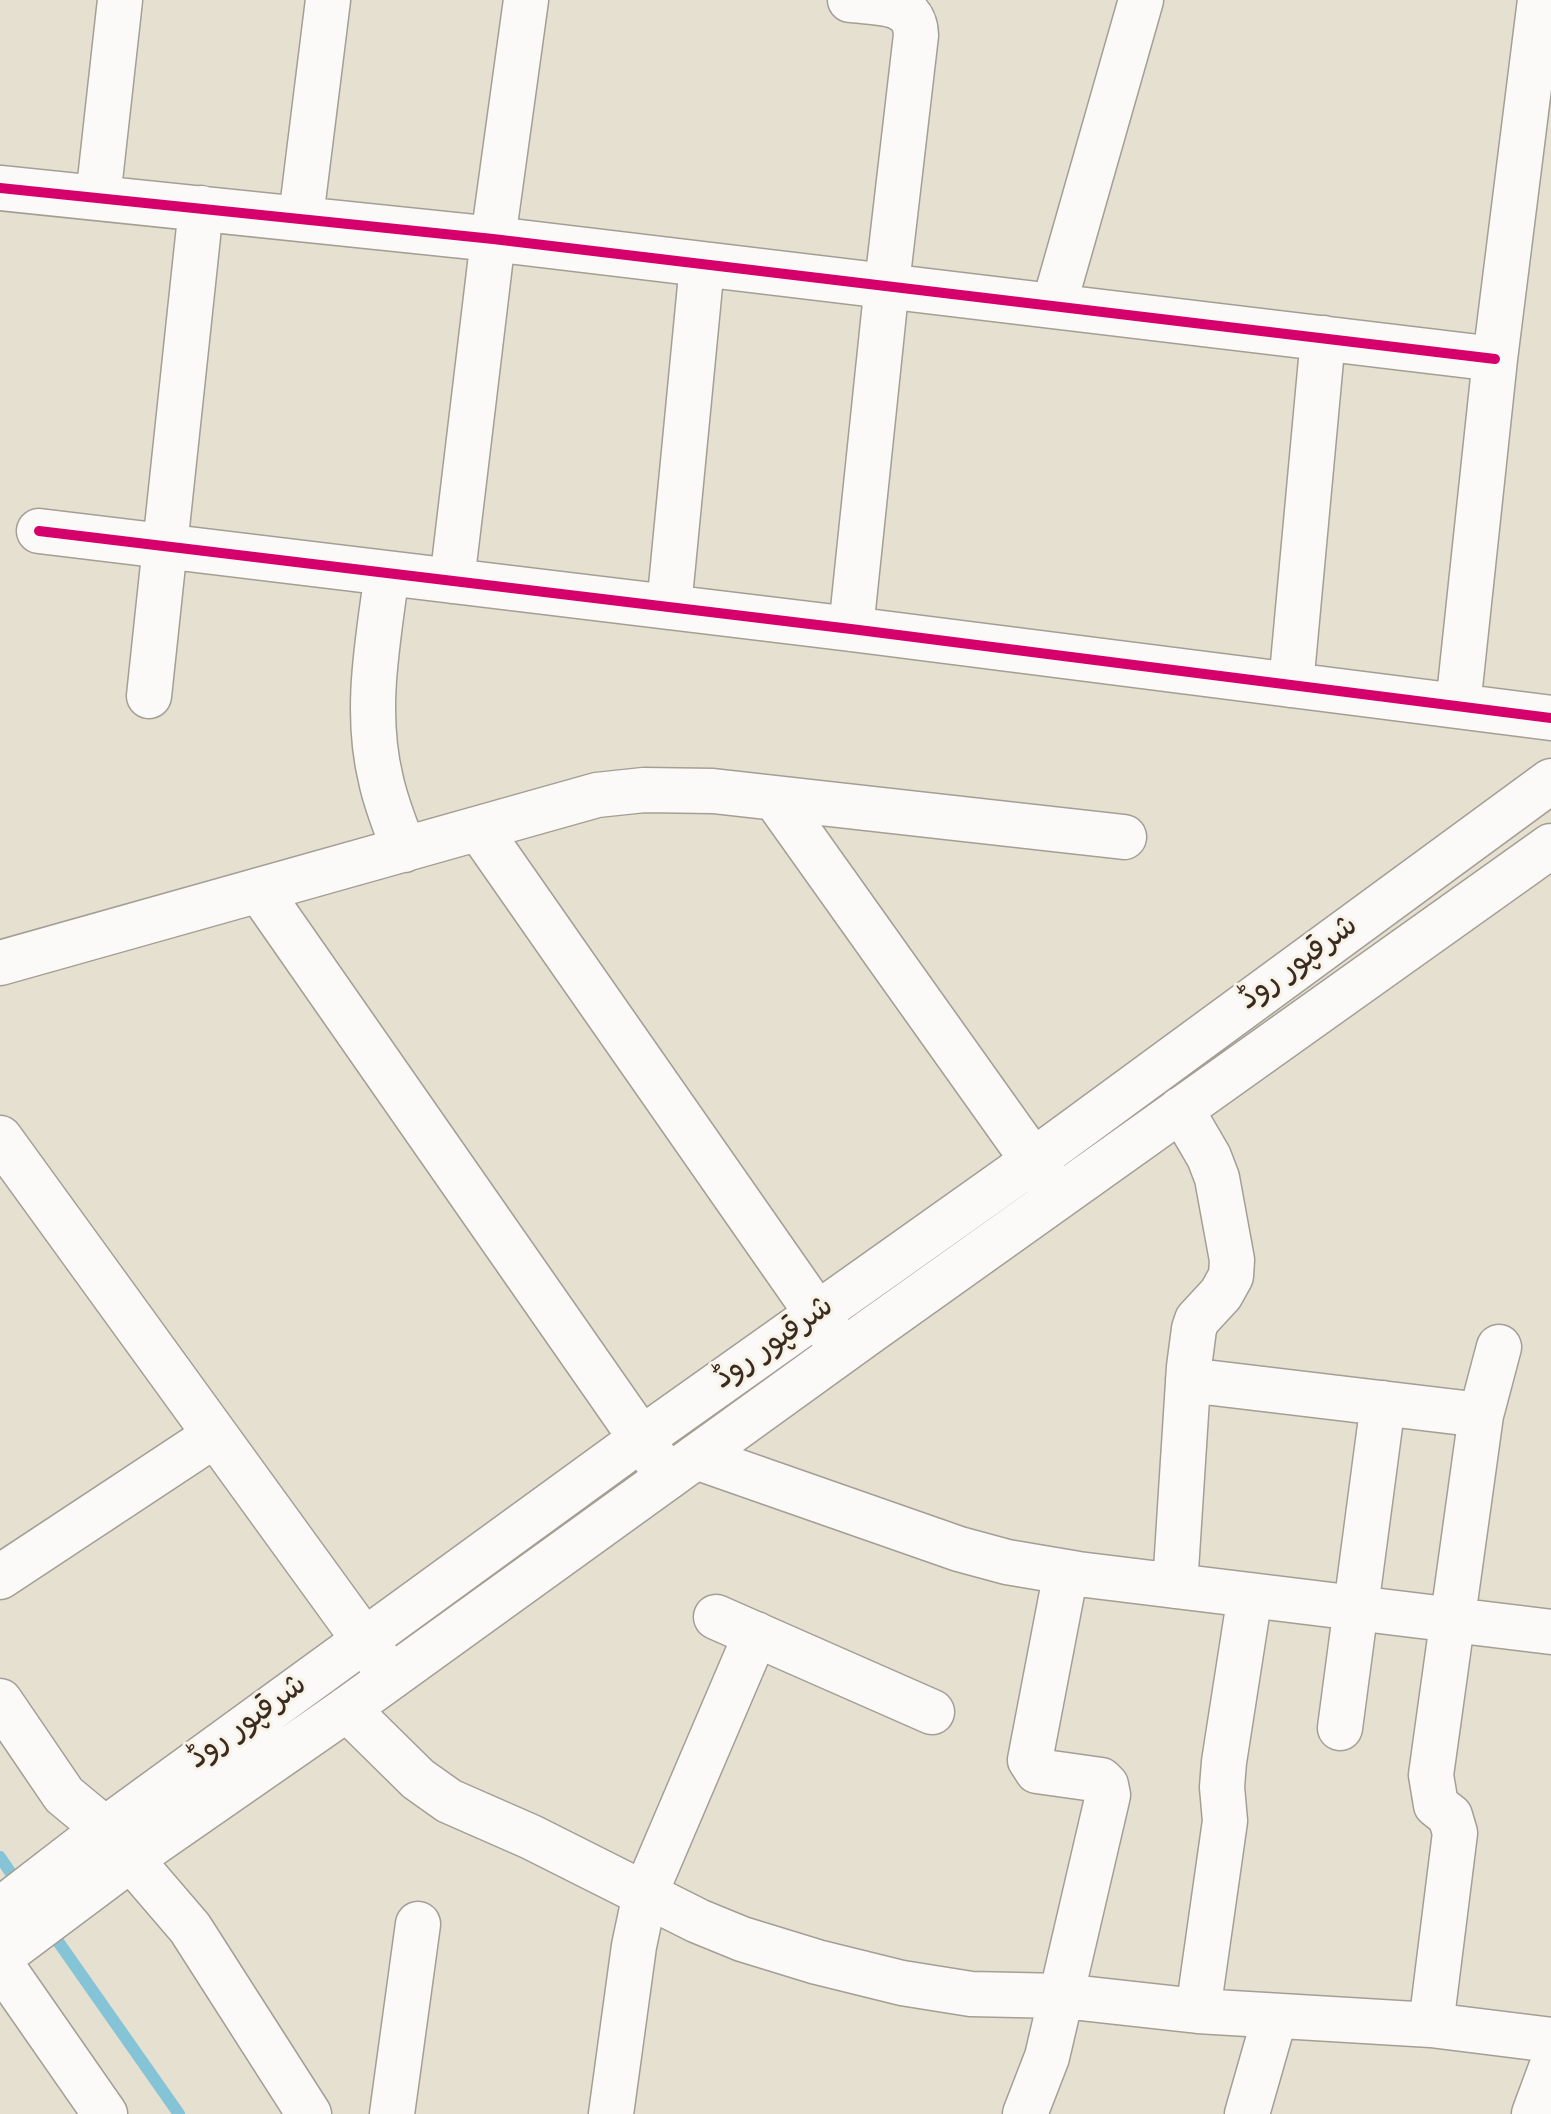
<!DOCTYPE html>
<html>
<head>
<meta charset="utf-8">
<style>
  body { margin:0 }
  canvas { display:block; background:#e5e0d0 }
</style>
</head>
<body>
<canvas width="1551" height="2114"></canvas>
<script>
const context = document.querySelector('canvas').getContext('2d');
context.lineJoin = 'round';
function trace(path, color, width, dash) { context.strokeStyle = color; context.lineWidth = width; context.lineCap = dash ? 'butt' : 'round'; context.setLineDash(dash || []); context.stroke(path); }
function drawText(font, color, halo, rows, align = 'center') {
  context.font = font + ' "Indie Flower","Playpen Sans Arabic",sans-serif'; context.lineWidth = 6; context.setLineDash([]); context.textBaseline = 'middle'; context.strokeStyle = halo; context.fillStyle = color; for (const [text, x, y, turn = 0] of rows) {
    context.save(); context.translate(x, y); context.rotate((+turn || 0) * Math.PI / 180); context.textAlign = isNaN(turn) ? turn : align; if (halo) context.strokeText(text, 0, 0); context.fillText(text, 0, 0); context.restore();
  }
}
trace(new Path2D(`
  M0,1857L19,1885
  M50,1930L179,2114`), '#85c4d7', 12);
const minor = new Path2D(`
  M850,0C878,3 915,0 916,35L887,284L851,629
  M0,188L493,239L1495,359
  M98,198L120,0
  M301,217L328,0
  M1054,305L1141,0
  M39,531L851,629L1551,718
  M387,573C378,641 364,711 381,780C386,804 396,827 404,850
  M452,581L493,239L526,0
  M669,607L702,265
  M1291,685L1323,338
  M149,696L201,208
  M1458,706L1495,359L1540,0
  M775,798L1054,1190
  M479,829L839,1345
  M259,890L668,1477
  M0,963L597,795L644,790L713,791L1124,837
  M0,1138L391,1677
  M1188,1380L1481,1415
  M696,1457L959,1549L1007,1562L1078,1574L1551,1632
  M0,1577L215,1435
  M1175,1586L1189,1367L1194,1329L1197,1320L1221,1294L1231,1276L1232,1260L1217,1178L1209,1157L1181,1109
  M716,1617L932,1712
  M0,1701L64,1795L105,1829L190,1928L309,2114
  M347,1709L418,1779L449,1801L531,1837L698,1921L742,1939L817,1962L902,1983L971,1994L1062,1996L1198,2011L1431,2025L1551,2040
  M1340,1728L1383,1403
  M0,1963L105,2114
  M1198,2011L1225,1821L1222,1787L1224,1762L1250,1595
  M1431,2025L1455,1833L1450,1816L1436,1805L1431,1775L1481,1415L1499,1347
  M392,2114L418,1924
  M611,2114L634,1946L645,1894L756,1634
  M1025,2114L1047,2057L1108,1795L1106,1785L1101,1780L1037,1771L1030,1760L1066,1572
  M1247,2114L1275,2016
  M1534,2114L1551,2068`);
const primary = new Path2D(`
  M0,1910L105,1829L641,1439L1033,1161L1551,781
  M0,1957L131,1859L347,1709L869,1332L1551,846`);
trace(minor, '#a49f95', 47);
trace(primary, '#a49f95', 47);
trace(minor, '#fbfaf8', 44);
trace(primary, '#fbfaf8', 44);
trace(new Path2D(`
  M0,188L493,239L1495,359
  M39,531L851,629L1551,718`), '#d6006c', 10);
drawText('32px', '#3b2a1e', '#f7f3e8', [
  ["شرقپور روڈ",1300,965,-36],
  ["شرقپور روڈ",775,1345,-35],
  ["شرقپور روڈ",249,1724,-36]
]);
</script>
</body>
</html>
